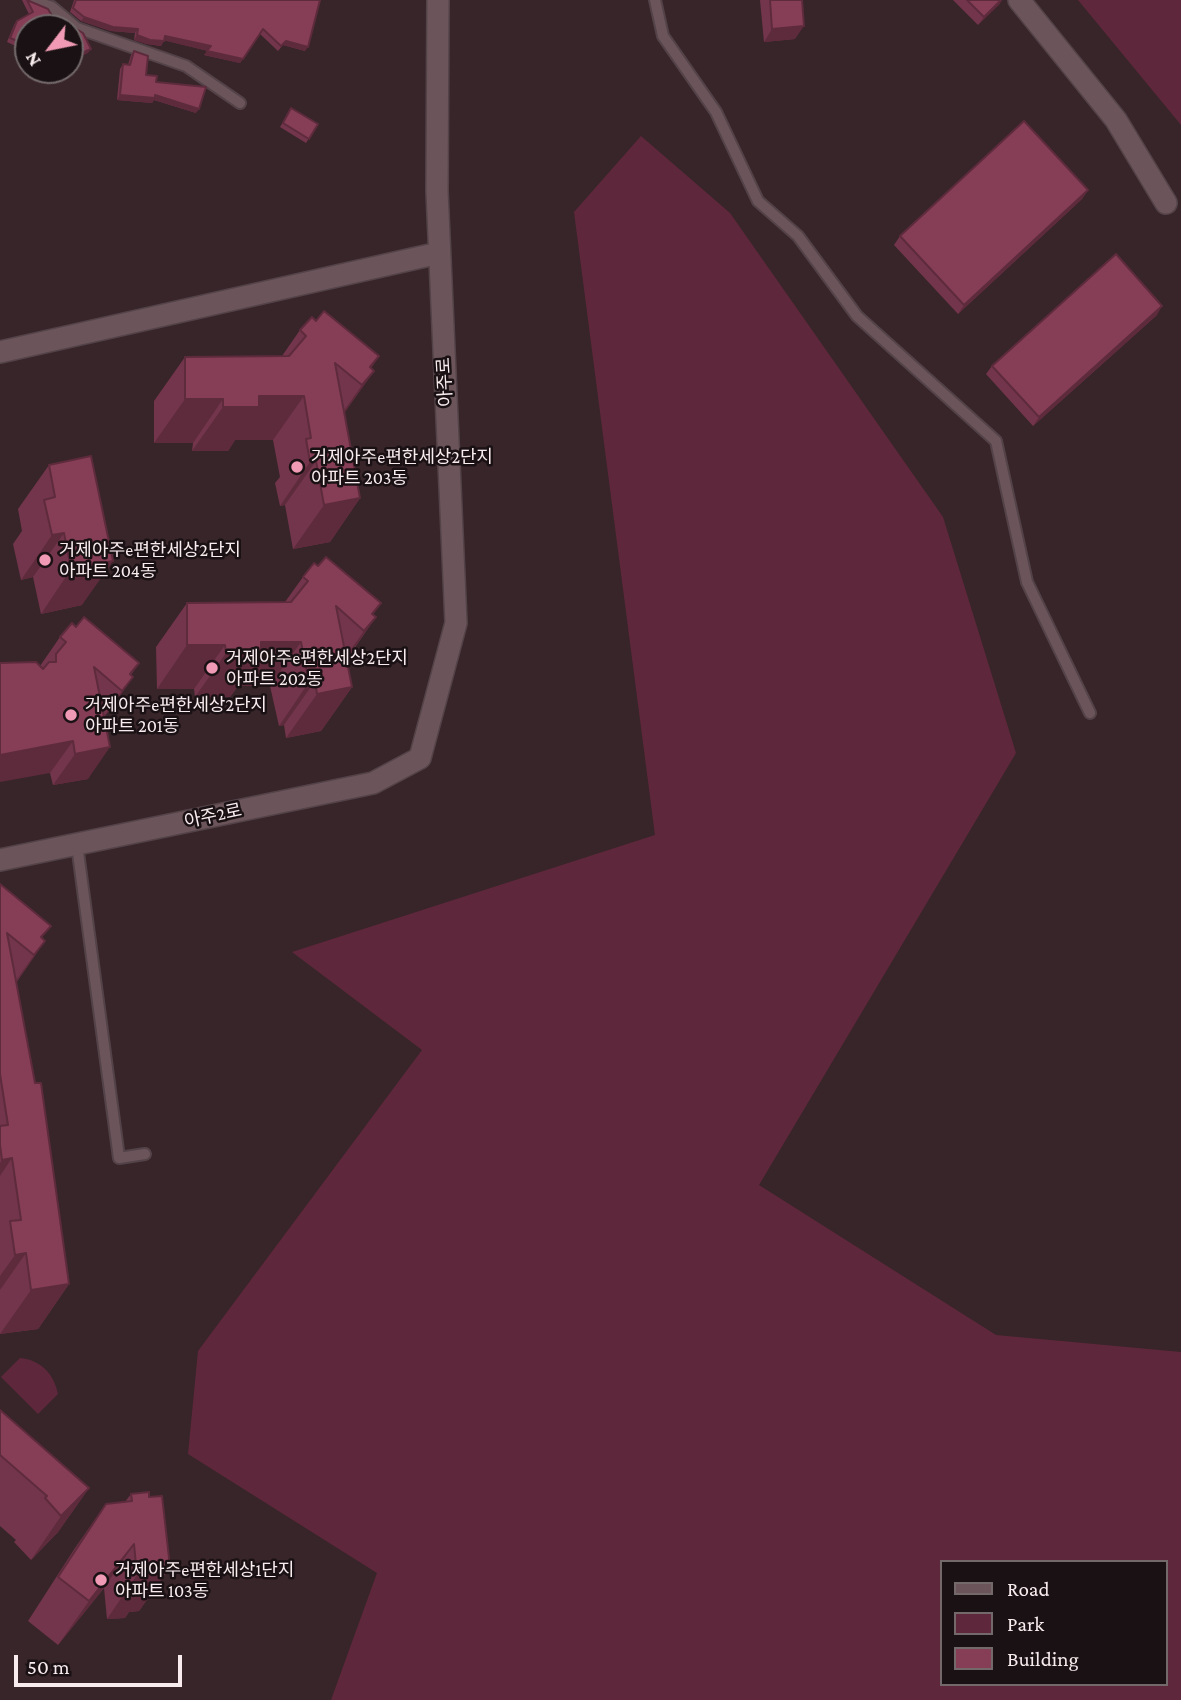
<!DOCTYPE html>
<html>
<head>
<meta charset="utf-8">
<style>
  body { margin:0 }
  #map { position:relative; width:1181px; height:1700px; overflow:hidden; background:#38252a; font-family:"Crimson Pro",serif }
  canvas { display:block }
  .legend { position:absolute; left:940px; top:1560px; width:228px; height:126px; box-sizing:border-box; background:#191113; border:2px solid #73696b; margin:0; padding:9px 12px; list-style:none; font-size:21px; color:#f9ecef }
  .legend li { display:flex; align-items:center; gap:14px; height:35px }
  .legend b { width:35px; border:2px solid #73696b }
  .north { position:absolute; left:14px; top:14px; width:70px; height:70px; box-sizing:border-box; background:#191113; border:2px solid #73696b; border-radius:50%; rotate:238deg; font-size:19px; font-weight:700; line-height:28px; text-align:center; color:#f9ecef }
  .north::after { content:''; display:block; margin:auto; width:24px; height:32px; background:#f09ab5; clip-path:polygon(50% 0,100% 100%,50% 72%,0 100%) }
  .scale { position:absolute; left:14px; top:1655px; width:168px; height:32px; box-sizing:border-box; border:4px solid #f9ecef; border-top:0; padding-left:9px; font-size:21px; line-height:24px; white-space:nowrap; color:#f9ecef; -webkit-text-stroke:5px #191113; paint-order:stroke }
</style>
</head>
<body>
<div id="map">
<canvas width="1181" height="1700"></canvas>
<ul class="legend">
<li><b style="height:9px;background:#6b555b"></b>Road</li>
<li><b style="height:19px;background:#5f273b"></b>Park</li>
<li><b style="height:19px;background:#863e57"></b>Building</li>
</ul>
<div class="north">N</div>
<div class="scale">50 m</div>
</div>
<script>
const context = document.querySelector('canvas').getContext('2d');
context.lineJoin = 'round';
function paint(path, color) { context.fillStyle = color; context.fill(path, 'evenodd'); }
function trace(path, color, width, dash) { context.strokeStyle = color; context.lineWidth = width; context.lineCap = dash ? 'butt' : 'round'; context.setLineDash(dash || []); context.stroke(path); }
function drawText(font, color, halo, rows, align = 'center') {
  context.font = font + ' "Crimson Pro","Noto Sans KR",serif'; context.lineWidth = 5; context.setLineDash([]); context.textBaseline = 'middle'; context.strokeStyle = halo; context.fillStyle = color; for (const [text, x, y, turn = 0] of rows) {
    context.save(); context.translate(x, y); context.rotate((+turn || 0) * Math.PI / 180); context.textAlign = isNaN(turn) ? turn : align; if (halo) context.strokeText(text, 0, 0); context.fillText(text, 0, 0); context.restore();
  }
}
paint(new Path2D(`
  M1078,0H1181V125Z
  M641,136L730,213L943,517L1016,753L759,1185L996,1335L1181,1352V1700H331L377,1573L188,1454L198,1351L422,1050L292,952L655,835L574,212ZM941,1562H1165V1684H941Z
  M20,1358C41,1360 54,1374 58,1394L38,1414L1,1377Z`), '#5f273b');
const service = new Path2D(`
  M31,0L52,7L77,28L186,66L240,103
  M655,0L663,36L716,112L758,201L798,236L857,316L996,441L1027,582L1090,713
  M77,845L119,1158L145,1154`);
const minor = new Path2D(`
  M1019,0L1116,120L1166,203`);
const tertiary = new Path2D(`
  M0,352L439,253
  M0,860L373,783L420,758L456,623L437,191L438,0`);
trace(service, '#534348', 14);
trace(minor, '#534348', 24);
trace(tertiary, '#534348', 24);
trace(service, '#6b555b', 10);
trace(minor, '#6b555b', 21);
trace(tertiary, '#6b555b', 21);
paint(new Path2D(`
  M22,0H28L59,28H28V43L20,48L7,42L14,25L17,21L29,14Z
  M74,0H320L305,51L283,45L278,51L260,34L240,63L204,55L208,51L164,40L161,46L147,44L134,40L135,33L111,31L81,21L70,12Z
  M760,0H802L795,39L764,42Z
  M953,0H1002L978,25Z
  M134,51L146,75L196,113L154,100L152,103L117,100L120,69L123,64L128,65L131,55Z
  M291,108L318,124L306,143L280,127Z
  M1088,190L1082,199L958,314L894,245L900,236Z
  M1157,315L1033,426L986,374L992,366Z
  M316,321L379,356L371,368L374,371L344,413L360,498L330,542L293,549L285,505L280,506L275,483L280,477L273,440H235L228,451H192L193,443H154V401L185,357L282,356L300,330Z
  M49,465L82,605L41,614L33,577L21,580L13,544L22,531L18,509Z
  M303,577L376,617L347,659L352,687L321,731L286,738L284,725L279,726L270,686H238L230,697H195L194,689H157L156,647L187,603L285,602Z
  M76,627L139,663L131,675L133,677L104,717L88,779L53,785L50,773L40,666L60,637Z
  M0,884L45,941L16,983L69,1284L38,1329L0,1334Z
  M0,1410L89,1488L58,1532L31,1560L14,1542L16,1540L0,1526Z
  M131,1494L149,1497L170,1567L139,1611L129,1612L125,1618L107,1619L104,1588L58,1645L28,1621L75,1548L106,1504L125,1502Z`), '#73354b');
paint(new Path2D(`
  M1001,0H1002L999,5L978,25L984,17Z
  M84,17L138,29L135,33L111,31L81,21Z
  M804,26L795,39L764,42L772,29Z
  M137,35L164,41L161,46L147,44L134,40Z
  M165,36L211,46L208,51L162,40Z
  M286,41L308,47L305,51L283,45L278,51Z
  M91,49L88,53L70,61V58Z
  M207,51L243,59L240,63L204,55Z
  M120,95H155L199,109L196,113L154,100L152,103L117,100Z
  M1088,190L1082,199L958,314L964,305Z
  M1162,306L1157,315L1033,426L1039,417Z
  M374,371L343,415L331,429L362,385Z
  M259,396H304L273,440H235L228,451H192L223,407Z
  M185,399H223L193,443H154Z
  M316,461L285,505L280,506L310,462Z
  M360,498L330,542L293,549L324,505Z
  M64,533L33,577L21,580L52,535Z
  M113,561L82,605L41,614L71,569Z
  M376,617L345,661L333,675L364,631Z
  M261,642H301L270,686H238L230,697H195L226,653Z
  M187,645H225L194,689H157Z
  M133,677L111,709L100,722L122,691Z
  M315,681L284,725L279,726L309,682Z
  M352,687L321,731L286,738L317,694Z
  M73,741L50,773L0,782V755Z
  M110,747L88,779L53,785L75,754Z
  M45,941L14,985L3,999L34,955Z
  M12,1158L0,1176V1163L2,1160Z
  M26,1253L0,1290V1276L15,1255Z
  M69,1284L38,1329L0,1334L31,1290Z
  M89,1488L58,1532L31,1560L61,1516Z
  M134,1544L104,1588L58,1645L89,1601Z
  M170,1567L139,1611L129,1612L125,1618L107,1619L137,1575L155,1568Z`), '#5e2b3d');
const building = new Path2D(`
  M27,0L48,9L59,28H28V40L23,43L10,38L17,21L33,12Z
  M76,0H320L308,47L286,41L281,46L263,29L243,59L207,51L211,46L165,36L164,41L150,40L137,35L138,29L113,27L84,17L73,8Z
  M770,0H802L804,26L772,29Z
  M967,0H1001L984,17Z
  M68,24L83,33L91,49L70,58V28H66Z
  M134,51L148,56L146,75L157,76L156,82L206,87L199,109L155,95V98L120,95L123,64L130,65Z
  M291,108L318,124L309,139L283,123Z
  M1024,121L1088,190L964,305L900,236Z
  M1116,254L1162,306L1039,417L992,366Z
  M324,311L379,356L370,367L374,371L362,385L335,363L360,498L324,505L316,461L310,462L306,439L311,438L304,396H259V407H223V399H185V357L289,356L306,336L300,330L312,317L316,321Z
  M91,456L113,561L71,569L64,533L52,535L44,500L55,497L49,465Z
  M326,557L381,603L372,614L376,617L364,631L336,606L352,687L317,694L315,681L309,682L301,642H261V653H226L225,645H187V603L291,602L308,581L303,577L314,563L318,566Z
  M84,617L139,663L130,674L133,677L122,691L94,667L110,747L75,754L73,741L0,755V663L36,662L43,669L49,662H56V654L66,642L60,637L72,623L76,627Z
  M0,884L51,926L41,937L45,941L34,955L7,933L35,1083H41L69,1284L31,1290L26,1253L15,1255L10,1221L21,1220L12,1158L2,1160L0,1145V1126L8,1125L0,1074Z
  M0,1410L89,1488L61,1516L45,1498L47,1496L0,1455Z
  M149,1492V1497L162,1496L170,1567L155,1568L156,1574L137,1575L134,1544L89,1601L58,1577L106,1504L132,1501L131,1494Z`);
paint(building, '#863e57');
trace(building, '#5e2b3d', 2);
for (const [x, y, r, color] of [
  [297,467,7,"#f09ab5"],
  [45,560,7,"#f09ab5"],
  [212,668,7,"#f09ab5"],
  [71,715,7,"#f09ab5"],
  [101,1580,7,"#f09ab5"]
]) { const dot = new Path2D(); dot.arc(x, y, r, 0, 2 * Math.PI); context.fillStyle = color; context.fill(dot); trace(dot, '#191113', 2.5); }
drawText('18px', '#f9ecef', '#191113', [
  ["아주로",445,382,-93],
  ["아주2로",213,816,-12]
]);
drawText('18px', '#f9ecef', '#191113', [
  ["거제아주e편한세상2단지",311,457],
  ["아파트 203동",311,478],
  ["거제아주e편한세상2단지",59,550],
  ["아파트 204동",59,571],
  ["거제아주e편한세상2단지",226,658],
  ["아파트 202동",226,679],
  ["거제아주e편한세상2단지",85,705],
  ["아파트 201동",85,726],
  ["거제아주e편한세상1단지",115,1570],
  ["아파트 103동",115,1591]
], 'left');
</script>
</body>
</html>
